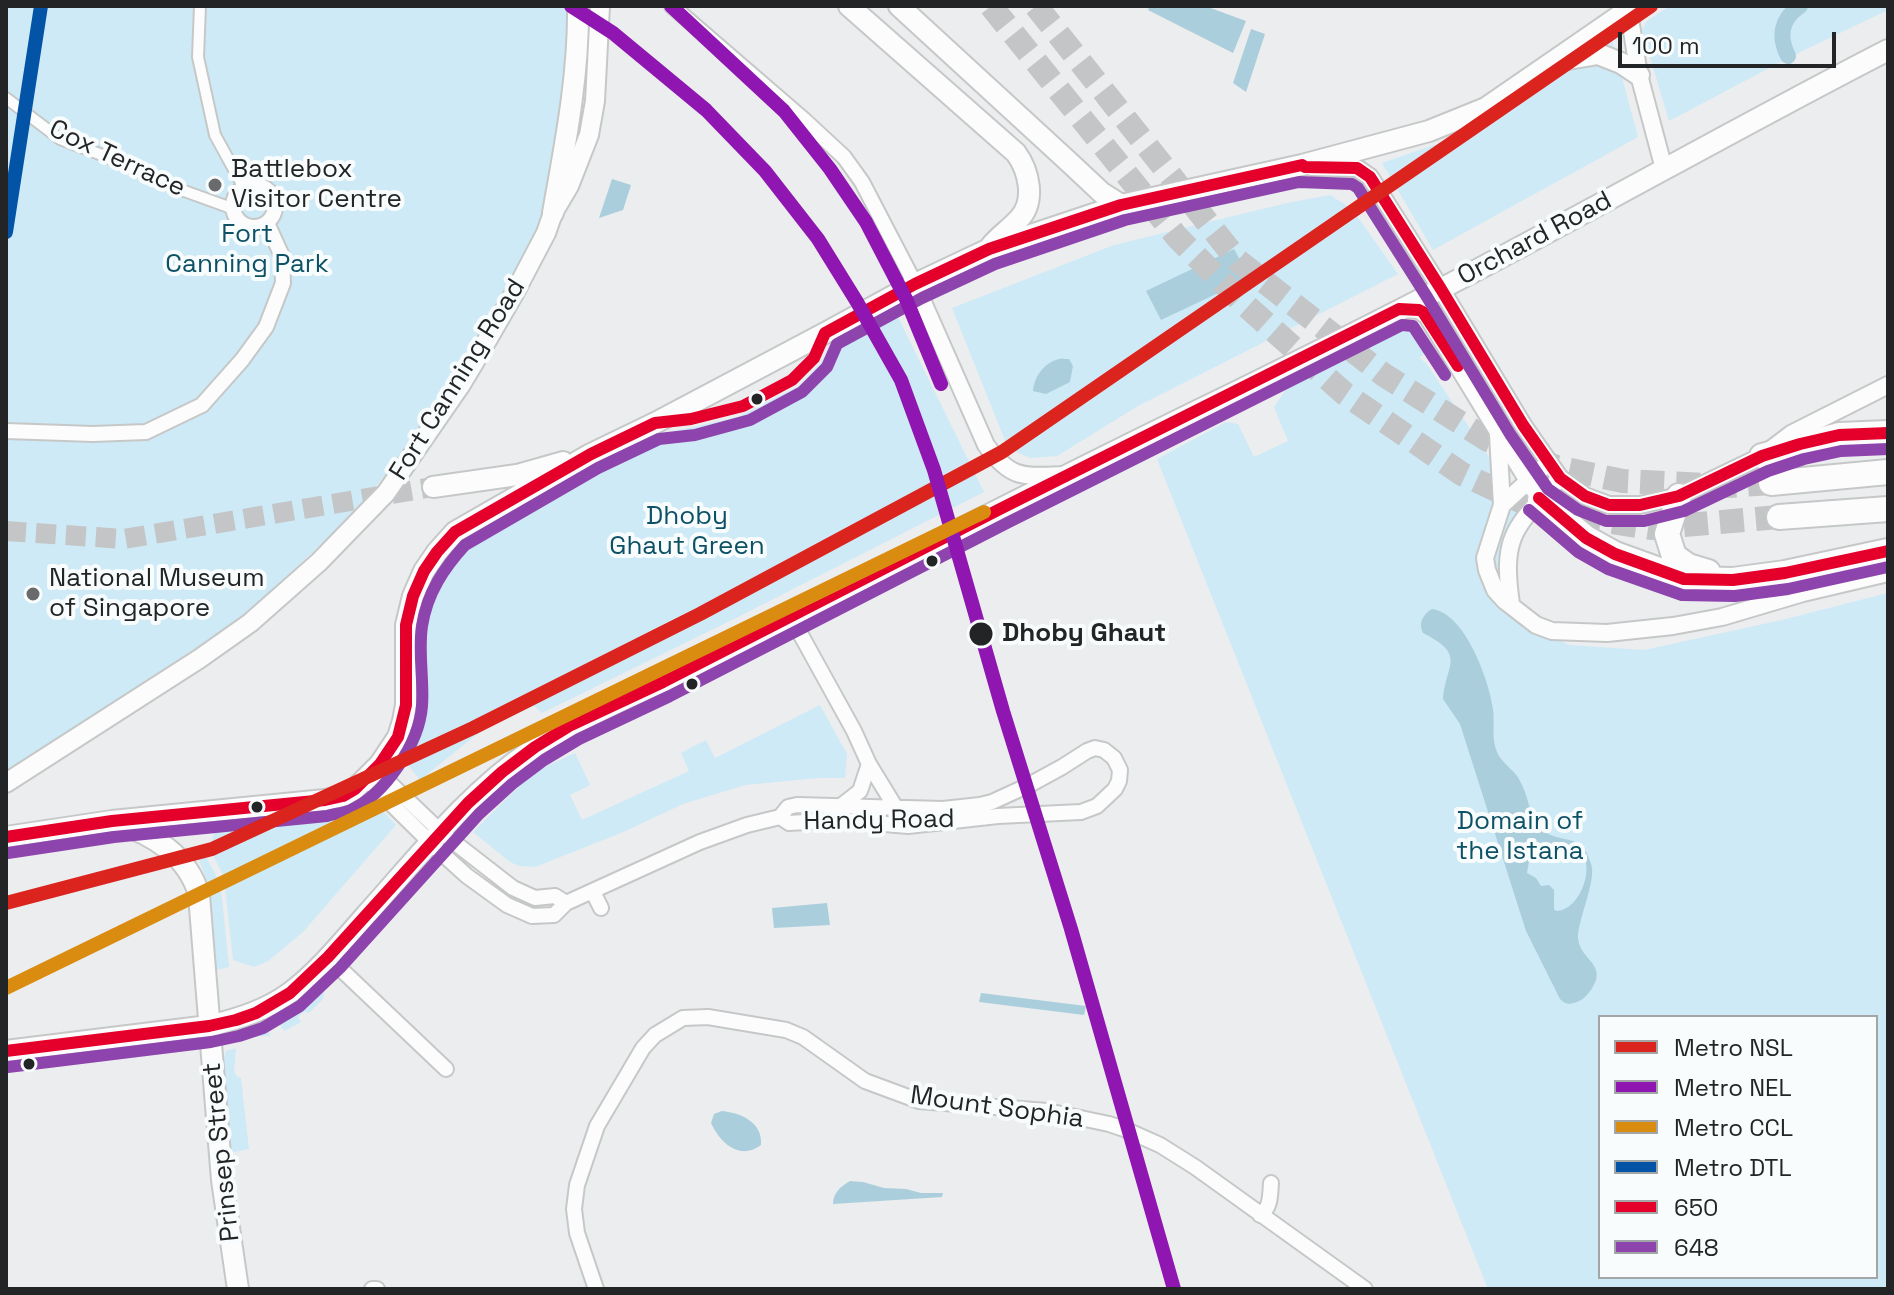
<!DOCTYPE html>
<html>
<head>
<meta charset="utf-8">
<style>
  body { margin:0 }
  #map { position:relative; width:1894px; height:1295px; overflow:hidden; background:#ebedef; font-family:"Space Grotesk",sans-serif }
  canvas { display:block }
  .frame { position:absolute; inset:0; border:8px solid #232425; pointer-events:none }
  .legend { position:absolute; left:1598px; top:1015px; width:280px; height:264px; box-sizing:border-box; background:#f8fcfd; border:2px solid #a3a6a7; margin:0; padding:10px 14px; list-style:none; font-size:24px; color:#232425 }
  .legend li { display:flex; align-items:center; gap:16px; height:40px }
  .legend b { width:40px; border:2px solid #a3a6a7 }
  .scale { position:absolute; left:1618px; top:32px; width:218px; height:36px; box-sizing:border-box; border:4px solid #232425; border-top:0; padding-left:10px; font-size:24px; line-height:28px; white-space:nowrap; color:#232425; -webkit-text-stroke:6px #f8fcfd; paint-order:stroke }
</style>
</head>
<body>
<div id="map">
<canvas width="1894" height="1295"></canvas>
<div class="frame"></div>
<ul class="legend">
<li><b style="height:10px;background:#dc241f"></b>Metro NSL</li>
<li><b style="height:10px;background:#9016b2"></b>Metro NEL</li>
<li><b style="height:10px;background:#da8c11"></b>Metro CCL</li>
<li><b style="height:10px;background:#0354a6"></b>Metro DTL</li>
<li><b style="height:10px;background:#e4002b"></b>650</li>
<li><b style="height:10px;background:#8e44ad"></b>648</li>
</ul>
<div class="scale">100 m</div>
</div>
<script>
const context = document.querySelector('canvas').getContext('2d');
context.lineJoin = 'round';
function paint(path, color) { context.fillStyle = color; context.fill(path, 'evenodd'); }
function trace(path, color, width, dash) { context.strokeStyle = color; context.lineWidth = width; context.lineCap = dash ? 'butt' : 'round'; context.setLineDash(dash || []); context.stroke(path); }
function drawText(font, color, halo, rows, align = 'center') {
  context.font = font + ' "Space Grotesk",sans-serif'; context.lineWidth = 8; context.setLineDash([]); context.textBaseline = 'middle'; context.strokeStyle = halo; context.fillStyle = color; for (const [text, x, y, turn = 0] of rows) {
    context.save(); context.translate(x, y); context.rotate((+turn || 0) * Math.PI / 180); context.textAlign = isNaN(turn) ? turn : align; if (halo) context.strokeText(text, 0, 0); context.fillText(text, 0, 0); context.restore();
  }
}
paint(new Path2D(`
  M6,6H570L568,67L552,178L540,219L519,272L405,451L349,518L243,617L6,772Z
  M1670,6H1888V10L1794,55L1669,121L1642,30L1647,21Z
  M1612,40L1638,137L1433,250L1382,163L1466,134L1515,107Z
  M1330,195L1352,209L1398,274L1138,406L1057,456L1030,458L1008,448L952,308L1114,245L1287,203Z
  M895,311L984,492L738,617L542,713L534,706L486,727L420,780L399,754L416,724L426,605L445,568L475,538L523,506L657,435L738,417L799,386L820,364L835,341Z
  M1414,331L1429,342L1432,348L1419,358L1426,363L1528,515L1504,555L1525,624L1569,645L1644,650L1782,620L1888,593V1289H1488L1157,459L1226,422L1238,424L1254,457L1288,441L1274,407L1287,388L1399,332ZM1600,1017H1876V1277H1600Z
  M820,705L847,754L845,778H819L745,785L683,804L621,833L535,867L519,866L510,862L473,832L532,773L575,753L590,785L570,795L582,820L689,771L681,753L706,740L715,758Z
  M372,800L396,825L303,932L268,961L254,967L233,960L224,877L210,849L215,829L318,822L352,813Z
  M204,853L218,879L222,898L229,967L215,970L210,889L198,857Z
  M318,987L324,993L323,999L309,1013L304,1011L298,1017L301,1022L284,1031L280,1025L269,1031L270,1036L242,1037L243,1030C275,1020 293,1010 318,987Z
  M236,1048L234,1070L236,1076L241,1078L249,1149L230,1153C225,1122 217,1081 226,1051Z`), '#ceeaf6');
paint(new Path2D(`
  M1150,6H1205L1246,21L1233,53L1148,10Z
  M1251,29L1265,34L1246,92L1233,83Z
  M612,179L631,185L623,210L599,218Z
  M1234,249L1250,278L1161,320L1146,291Z
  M1069,359L1073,366L1070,382L1046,394L1033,391C1034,378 1043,364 1056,360C1060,358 1065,359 1069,359Z
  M1432,609C1465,613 1489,680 1493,709C1495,723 1491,738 1497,752C1502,764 1515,770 1520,781C1528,795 1529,813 1539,826C1549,840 1569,837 1583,845C1586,852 1591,861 1592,868C1594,884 1580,916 1578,935C1577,960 1610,963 1591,990C1587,995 1583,1000 1577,1002C1569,1005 1565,1004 1560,999L1526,931L1460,724L1443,699C1446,664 1467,655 1423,633C1418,623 1423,614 1432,609ZM1577,848C1598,862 1581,911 1556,911L1554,909V890L1549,885L1541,886L1536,878L1527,873L1529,861L1537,854H1546L1557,857Z
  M827,903L830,925L774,928L772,908Z
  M981,993L1086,1006L1084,1015L979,1002Z
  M722,1111C742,1113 763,1123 761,1145C740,1161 720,1143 711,1123L714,1114Z
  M850,1181L863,1182L884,1188L906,1189L921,1193H943L942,1197L833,1204C833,1193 841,1186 850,1181Z`), '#abcedd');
trace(new Path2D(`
  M1788,56C1778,36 1781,19 1800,6`), '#abcedd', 16);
trace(new Path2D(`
  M6,531L124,539L433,487`), '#c3c5c7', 20, [20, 10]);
trace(new Path2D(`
  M991,6L1177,237L1243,303L1345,394L1462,474L1544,512L1651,528L1779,517
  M1036,6L1238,261L1384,375L1488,440L1556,467L1623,481L1728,486L1771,483`), '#c3c5c7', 24, [24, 12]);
const pedestrian = new Path2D(`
  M200,6L198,57L215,135L244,188
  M6,98L60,139L102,155L176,188L234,209`);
const minor = new Path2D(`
  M672,6L803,119L844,157L862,182L915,284
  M233 206a21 21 0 1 1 42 0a21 21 0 1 1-42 0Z
  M6,431L93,434L146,432L202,405L242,360L266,327L283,283L282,256L267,223
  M791,617L854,731L869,764L899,813
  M375,769L441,832L513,888L535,898L555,896L566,903
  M366,779L437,849L467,876L507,905L532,916L554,915L566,903L700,842L747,825L780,817L789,823L838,820L908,826L998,816L1081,812L1097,806L1115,789L1119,781L1120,770L1114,758L1104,750L1095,748L1087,751L1062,767L1029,785L992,802L980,805L943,809L797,805L788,807L780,817
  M842,805L860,791L869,764
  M593,892L601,908
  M328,957L446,1069
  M1260,1215C1271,1208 1270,1195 1271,1183
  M372,1289H377
  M596,1289L577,1233L574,1209L577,1185L597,1126L643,1048L655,1035L683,1018L708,1017L786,1030L803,1037L865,1081L919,1101L1047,1111L1109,1124L1124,1129L1160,1145L1195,1167L1365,1289`);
const tertiary = new Path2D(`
  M1628,6L1639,75L1664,169
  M1311,167L1357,168L1370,177L1441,289L1523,425L1560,478L1585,496L1609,505H1640L1679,496L1762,456L1791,434L1888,385
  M915,284L986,445C1012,481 1024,476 1065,475
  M1399,309L1419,310L1427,316L1533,489
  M1498,435L1502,505
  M1549,462L1502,505L1485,558L1487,570L1495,590L1505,601L1536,625L1552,631L1607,633L1673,626L1722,617L1803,593L1888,573
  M1511,604C1501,534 1515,528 1560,478`);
const secondary = new Path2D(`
  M6,783L199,659L250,623L319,562L386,493L460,386L478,356L515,292L546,233L553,213L569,186L589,135L595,101L600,6`);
const primary = new Path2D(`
  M849,6L1016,153C1029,171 1036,201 1019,219C1010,229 999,236 991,246
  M899,6L1070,163L1102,193L1121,205
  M1562,60L1598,54L1621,63L1639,75
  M553,213C565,145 579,75 578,6
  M433,487L517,475L563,462
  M116,822C153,835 188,855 199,895L222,1180L238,1289
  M6,837L112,821L325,800L343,796L355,789L380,764L398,737L403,721L406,705V625L413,596L424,571L437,552L455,532L591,454L655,423L825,333L915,284L989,249L1121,205L1302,165L1429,131L1486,108L1634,6
  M6,1051L209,1026C238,1019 267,1010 291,992C318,972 344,940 366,915C418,857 468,793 533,749C584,714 644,692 699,664C810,607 920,549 1032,493C1172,422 1315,355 1454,282C1600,206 1742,125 1888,50`);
const motorway = new Path2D(`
  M1762,456L1839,435L1888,433
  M1771,483L1888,472
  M1679,496L1667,534L1674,556L1688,566L1708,572
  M1540,500L1586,538L1615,554L1684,579L1733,580L1785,573L1888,551
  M1779,517L1888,509`);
trace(pedestrian, '#c6c8c8', 14);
trace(minor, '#c6c8c8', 18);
trace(tertiary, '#c6c8c8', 20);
trace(secondary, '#c6c8c8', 22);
trace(primary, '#c6c8c8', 24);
trace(motorway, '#c6c8c8', 28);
trace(pedestrian, '#fcfcfd', 10);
trace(minor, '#fcfcfd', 14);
trace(tertiary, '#fcfcfd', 16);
trace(secondary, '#fcfcfd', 18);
trace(primary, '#fcfcfd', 20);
trace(motorway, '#fcfcfd', 24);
trace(new Path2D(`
  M1539,498L1586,538L1615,554L1684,579L1733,580L1785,573L1888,551
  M6,837L112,821L325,800L343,796L355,789L380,764L398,737L406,705V625L413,596L424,571L437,552L455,532L591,454L655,423L691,419L743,406L792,380L814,358L825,333L915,284L989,249L1121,205L1302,165L1305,167L1357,168L1370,177L1441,289L1523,425L1560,478L1585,496L1609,505H1640L1679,496L1762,456L1800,444L1839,435L1888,433
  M6,1051L209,1026L236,1020L256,1013L290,993L328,957L468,803L502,772L535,747L571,725L663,682L1000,509L1399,309L1419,310L1423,312L1458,366`), '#e4002b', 12);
trace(new Path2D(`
  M1529,510L1578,552L1608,569L1682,595L1735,596L1788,589L1888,567
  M8,853L114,837L327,816C334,814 343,813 351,810C385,794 419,744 422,706C424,680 418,652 422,626C427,593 444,568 465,545L598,468L659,439L695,435L750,420L802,392L827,367L837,344L922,298L995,264L1125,220L1299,182L1352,184L1358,188L1427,297L1510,434L1548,489L1578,510L1606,521H1644L1684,511L1768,471L1804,459L1841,451L1888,449
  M8,1067L211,1042L239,1036L263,1028L300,1006L340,968L479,814L512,784L544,760L579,739L670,696L1007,523L1402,325L1413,326L1445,375`), '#8e44ad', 12);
trace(new Path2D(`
  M6,903L212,849L473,728L700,614L1002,452L1651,6`), '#dc241f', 14);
trace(new Path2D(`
  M571,6L613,33L706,110L765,171L818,239L857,302L901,380L934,470L1003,711L1071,929L1174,1289
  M671,6L784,111L830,169L866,222L906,299L941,384`), '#9016b2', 14);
trace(new Path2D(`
  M6,988L984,512`), '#da8c11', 14);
trace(new Path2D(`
  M6,232L41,6`), '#0354a6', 14);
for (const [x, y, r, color] of [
  [215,185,8,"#696a6c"],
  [757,399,7,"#232425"],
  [932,561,7,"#232425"],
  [33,594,8,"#696a6c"],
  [981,634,13,"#232425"],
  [692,684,7,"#232425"],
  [257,807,7,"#232425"],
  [29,1064,7,"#232425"]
]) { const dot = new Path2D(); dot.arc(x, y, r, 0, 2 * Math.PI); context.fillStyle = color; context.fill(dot); trace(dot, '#f8fcfd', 3); }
drawText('26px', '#232425', '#f8fcfd', [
  ["Cox Terrace",117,159,25],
  ["Orchard Road",1535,239,-28],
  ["Fort Canning Road",458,380,-58],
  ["Handy Road",879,821,-1],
  ["Mount Sophia",997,1108,8],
  ["Prinsep Street",222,1152,-96]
]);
drawText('26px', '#232425', '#f8fcfd', [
  ["Battlebox",231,170],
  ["Visitor Centre",231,200],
  ["National Museum",49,579],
  ["of Singapore",49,609]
], 'left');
drawText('26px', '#0d5166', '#f8fcfd', [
  ["Fort",247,235],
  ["Canning Park",247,265],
  ["Dhoby",687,517],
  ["Ghaut Green",687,547],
  ["Domain of",1520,822],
  ["the Istana",1520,852]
]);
drawText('bold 26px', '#232425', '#f8fcfd', [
  ["Dhoby Ghaut",1002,634]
], 'left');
</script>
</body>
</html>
